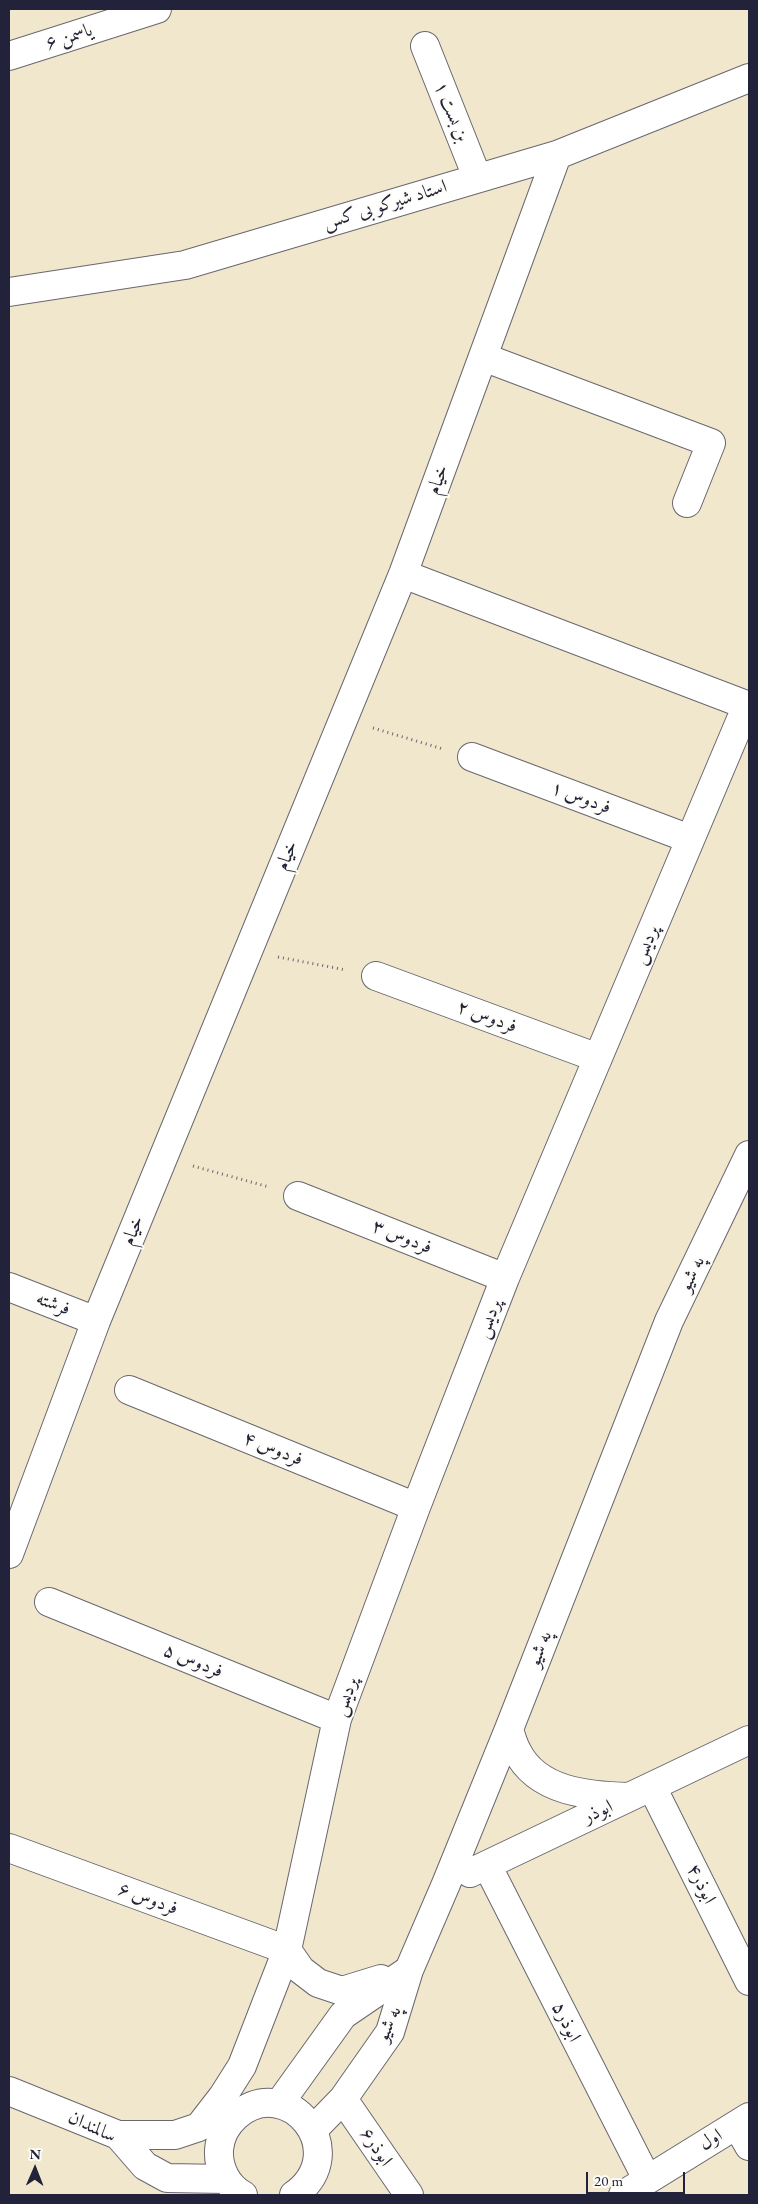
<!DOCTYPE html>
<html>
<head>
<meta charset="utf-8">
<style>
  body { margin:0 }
  #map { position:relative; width:758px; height:2204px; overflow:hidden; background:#f0e7cd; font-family:"EB Garamond",serif }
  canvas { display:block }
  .frame { position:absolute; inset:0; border:10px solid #22223b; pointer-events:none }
  .north { position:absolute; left:10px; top:2144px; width:50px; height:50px; -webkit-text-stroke:4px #fdfcf7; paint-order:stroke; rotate:1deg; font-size:14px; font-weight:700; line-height:20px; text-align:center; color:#22223b }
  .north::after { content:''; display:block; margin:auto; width:18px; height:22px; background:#22223b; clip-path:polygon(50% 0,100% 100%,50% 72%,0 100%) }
  .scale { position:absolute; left:586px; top:2172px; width:99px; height:22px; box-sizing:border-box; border:2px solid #22223b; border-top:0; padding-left:6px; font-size:15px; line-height:18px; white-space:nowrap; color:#22223b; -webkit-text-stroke:4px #fdfcf7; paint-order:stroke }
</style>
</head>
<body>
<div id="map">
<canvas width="758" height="2204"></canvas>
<div class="frame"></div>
<div class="north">N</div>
<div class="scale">20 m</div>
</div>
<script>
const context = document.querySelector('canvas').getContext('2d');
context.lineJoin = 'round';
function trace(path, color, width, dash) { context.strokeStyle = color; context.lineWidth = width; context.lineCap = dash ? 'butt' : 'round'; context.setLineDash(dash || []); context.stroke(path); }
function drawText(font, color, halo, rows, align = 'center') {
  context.font = font + ' "EB Garamond",Amiri,serif'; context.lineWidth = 4; context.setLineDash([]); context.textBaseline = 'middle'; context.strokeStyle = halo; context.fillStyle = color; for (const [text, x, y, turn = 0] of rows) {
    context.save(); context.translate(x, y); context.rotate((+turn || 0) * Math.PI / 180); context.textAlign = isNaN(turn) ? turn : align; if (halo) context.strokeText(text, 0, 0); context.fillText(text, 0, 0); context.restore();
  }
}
const minor = new Path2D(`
  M425,46L477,177
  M9,56L157,9
  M9,292L185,265L557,155L749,78
  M483,357L711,443L687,503
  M403,574L749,706
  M472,757L690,839
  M376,976L598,1058
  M298,1196L505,1278
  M9,1287L96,1321
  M129,1390L416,1507
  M9,1554L96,1321L403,574L557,155
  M49,1602L337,1719
  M509,1729C511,1736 513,1744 517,1751C537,1792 589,1796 629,1797
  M652,1787L749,1981
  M9,1848L287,1950
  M487,1865L647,2179
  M470,1873L749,1740
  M287,1950L301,1970L318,1983L342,1991L381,1979
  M9,2091L118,2135L145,2166L167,2178L226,2179
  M343,2099L409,2195
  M279,2104L343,2015L409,1970
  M737,2125L749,2146
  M313,2130L343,2099L390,2032L409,1970L446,1884L509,1729L669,1321L749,1155
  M118,2135H175L199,2127L223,2096L242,2066L287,1950L337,1719L416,1507L505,1278L747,705
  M243,2195C227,2186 218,2168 219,2150C220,2137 226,2125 236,2116C288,2071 354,2152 294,2195
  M623,2195L749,2117`);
trace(minor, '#6a676e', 30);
trace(new Path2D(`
  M373,728L443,749
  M278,957L346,970
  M193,1166L269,1187`), '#6a676e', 3, [1, 4]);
trace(minor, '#fff', 28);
drawText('19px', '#22223b', '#fdfcf7', [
  ["یاسمن ۶",69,37,-18],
  ["بن بست ۱",451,112,68],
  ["استاد شیرکو بی کس",385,205,-17],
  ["خیام",438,480,-70],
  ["فردوس ۱",581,798,20],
  ["خیام",287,856,-68],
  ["پردیس",646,945,-67],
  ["فردوس ۲",487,1017,20],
  ["خیام",133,1231,-68],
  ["فردوس ۳",402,1237,22],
  ["په شیو",692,1274,-64],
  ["فرشته",53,1304,21],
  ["پردیس",489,1319,-69],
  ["فردوس ۴",273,1449,22],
  ["په شیو",540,1649,-68],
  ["فردوس ۵",193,1661,22],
  ["پردیس",346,1697,-71],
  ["ابوذر",598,1812,-25],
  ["ابوذر۴",701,1884,63],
  ["فردوس ۶",148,1899,20],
  ["ابوذر۵",566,2022,63],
  ["په شیو",389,2024,-66],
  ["سالمندان",92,2127,25],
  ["اول",711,2140,-31],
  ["ابوذر۶",376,2147,56]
]);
</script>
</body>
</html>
